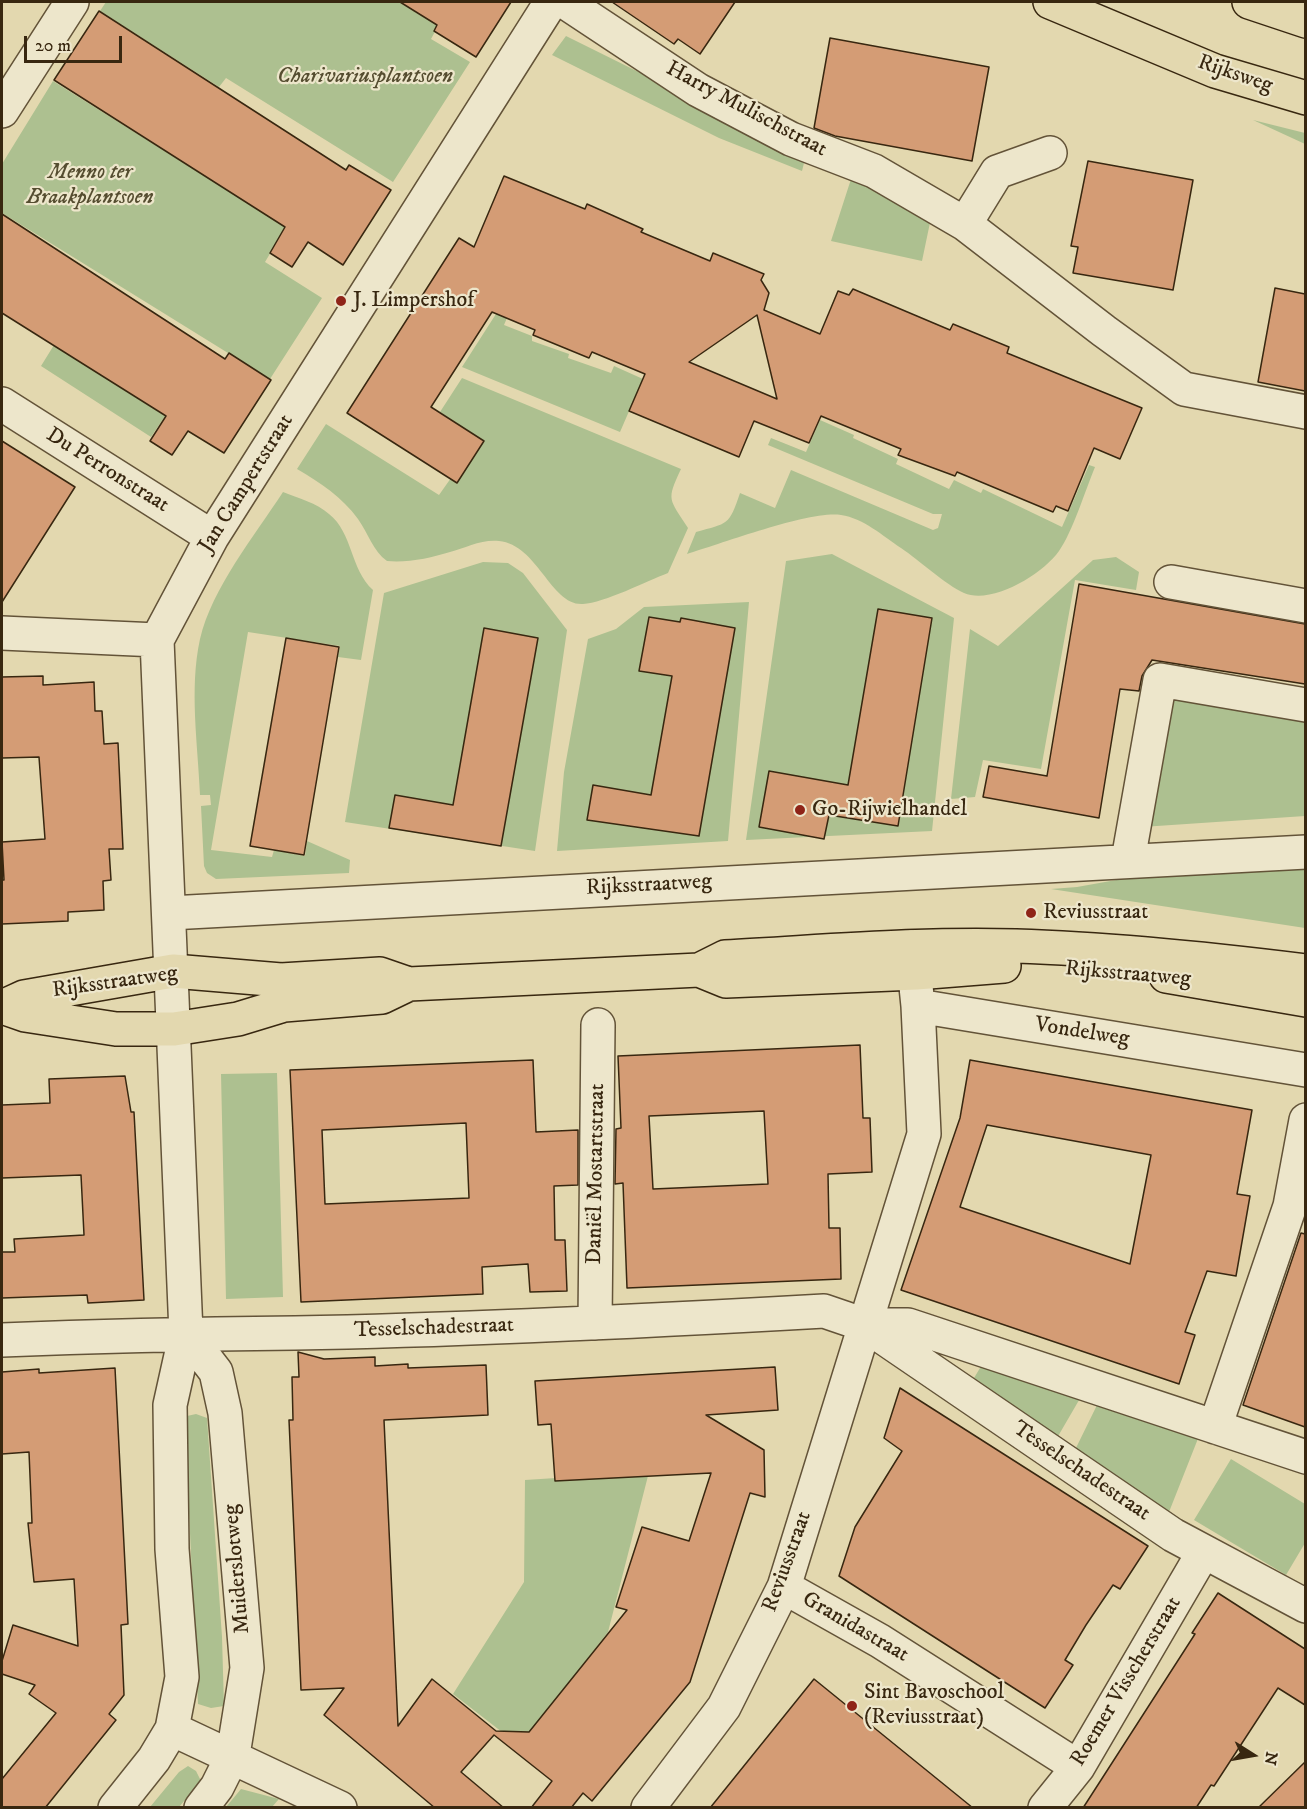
<!DOCTYPE html>
<html>
<head>
<meta charset="utf-8">
<style>
  body { margin:0 }
  #map { position:relative; width:1307px; height:1809px; overflow:hidden; background:#e3d8af; font-family:"IM FELL DW Pica",serif }
  canvas { display:block }
  .frame { position:absolute; inset:0; border:3px solid #382710; pointer-events:none }
  .north { position:absolute; left:1223px; top:1725px; width:60px; height:60px; -webkit-text-stroke:4px #ede6cb; paint-order:stroke; rotate:101deg; font-size:16px; font-weight:700; line-height:24px; text-align:center; color:#382710 }
  .north::after { content:''; display:block; margin:auto; width:21px; height:27px; background:#382710; clip-path:polygon(50% 0,100% 100%,50% 72%,0 100%) }
  .scale { position:absolute; left:24px; top:36px; width:98px; height:27px; box-sizing:border-box; border:3px solid #382710; border-top:0; padding-left:8px; font-size:18px; line-height:21px; white-space:nowrap; color:#382710; -webkit-text-stroke:4px #ede6cb; paint-order:stroke }
</style>
</head>
<body>
<div id="map">
<canvas width="1307" height="1809"></canvas>
<div class="frame"></div>
<div class="north">N</div>
<div class="scale">20 m</div>
</div>
<script>
const context = document.querySelector('canvas').getContext('2d');
context.lineJoin = 'round';
function paint(path, color) { context.fillStyle = color; context.fill(path, 'evenodd'); }
function trace(path, color, width, dash) { context.strokeStyle = color; context.lineWidth = width; context.lineCap = dash ? 'butt' : 'round'; context.setLineDash(dash || []); context.stroke(path); }
function drawText(font, color, halo, rows, align = 'center') {
  context.font = font + ' "IM FELL DW Pica",serif'; context.lineWidth = 4.5; context.setLineDash([]); context.textBaseline = 'middle'; context.strokeStyle = halo; context.fillStyle = color; for (const [text, x, y, turn = 0] of rows) {
    context.save(); context.translate(x, y); context.rotate((+turn || 0) * Math.PI / 180); context.textAlign = isNaN(turn) ? turn : align; if (halo) context.strokeText(text, 0, 0); context.fillText(text, 0, 0); context.restore();
  }
}
paint(new Path2D(`
  M106,2H399L438,26L431,39L470,62L393,182L226,78L219,87L100,11Z
  M566,36L806,155L802,171L719,138L552,55Z
  M53,81L286,227L265,262L322,298L270,379L2,213V164Z
  M1253,120L1305,133V144Z
  M852,176L932,213L922,261L831,241Z
  M519,278L523,280L504,325L532,336V341L569,354L568,358L611,373L614,366L643,379L620,432L462,367Z
  M54,345L165,416L151,437L41,366Z
  M462,378L681,469C666,501 669,498 688,528L668,573C647,581 604,603 583,604C551,606 538,545 499,541C482,539 465,548 450,552C431,558 407,563 387,561C373,551 368,533 358,519C342,497 321,483 297,469L326,424L439,495L451,478L457,482L484,441L440,412Z
  M820,420L854,435L853,438L898,459L896,464L949,489L954,480L981,493L983,489L1062,527L1089,465L1095,467C1085,491 1073,531 1059,551C1043,574 992,605 964,593C946,585 919,560 901,548C883,536 863,518 841,515C811,510 720,544 687,554L696,532C728,523 729,526 740,493L775,508L791,470L933,530L938,528L942,514H933L768,445L771,438L806,452Z
  M283,492C298,498 317,503 329,514C353,533 350,569 373,590L361,660L338,657L340,646L248,632L211,850L272,857L274,850L305,856L307,841L350,860L349,873L216,879L207,873L204,866L201,806L211,805L210,795H200C198,745 189,689 200,639C212,588 255,535 283,492Z
  M832,554L954,618L932,831L746,840L786,561Z
  M1116,557L1139,572L1136,590L1075,580L1041,769L983,760L975,797L951,799L970,629L998,646L1093,560Z
  M483,562L508,563L523,573L567,630L535,851L345,822L384,593Z
  M749,602L728,841L557,851L564,772L588,639L616,629L644,607Z
  M1169,692L1305,720V816L1142,827Z
  M1305,860V928L1051,889L1077,887L1161,872Z
  M277,1073L283,1297L226,1299L221,1074Z
  M983,1363L1082,1395L1057,1438L974,1378Z
  M1098,1403L1201,1431L1169,1512L1075,1450Z
  M196,1414L207,1418L222,1637L224,1706L211,1708L198,1704L185,1426L187,1416Z
  M1231,1459L1305,1504V1543L1286,1575L1194,1520Z
  M649,1472L608,1632L520,1746L453,1694L524,1582L525,1480Z
  M188,1766L196,1771L201,1781L179,1807H150L179,1772Z
  M241,1789L279,1799L272,1807H226Z`), '#adc090');
const building = new Path2D(`
  M400,2H511L476,57L434,31L437,25Z
  M612,2H735L700,54L678,39L674,44Z
  M99,11L346,170L349,165L391,190L343,265L308,242L292,267L270,253L285,227L54,80Z
  M830,38L989,67L972,161L835,136L814,128Z
  M1088,161L1193,180L1173,290L1073,273L1078,247L1071,246Z
  M504,176L585,209L587,204L643,229L641,232L710,261L713,253L764,274L761,280L769,293L764,310L820,334L838,291L849,295L853,289L950,330L953,324L1009,347L1007,353L1142,408L1120,459L1094,448L1068,511L1056,506L1053,512L957,472L955,476L898,455L901,449L821,416L809,443L754,421L739,457L629,411L645,374L592,352L589,358L533,335L535,330L492,312L431,407L484,441L457,483L347,413L459,238L474,247ZM757,315L777,399L689,362Z
  M2,214L225,359L229,353L271,380L224,453L188,431L172,455L150,441L166,416L2,313Z
  M1275,288L1305,294V391L1258,382Z
  M2,441L75,487L2,602Z
  M1079,584L1305,624V684L1152,660L1142,676L1139,691L1120,689L1099,818L983,797L989,766L1047,776Z
  M878,609L932,618L898,826L829,815L824,839L759,827L769,771L848,785Z
  M649,617L680,622L681,618L735,628L699,836L587,820L593,785L651,795L672,676L639,671Z
  M484,628L538,638L501,846L389,828L395,795L453,805Z
  M286,638L339,647L304,855L250,846Z
  M43,676V685L94,682L95,711H102L104,744L118,743L123,849H109L111,880L103,881L104,910L68,912V921L2,924V880H4L2,842L45,839L39,757L2,758V677Z
  M860,1045L863,1118H870L872,1172L828,1174L829,1228H840L841,1279L627,1288L623,1183L615,1184L616,1129L621,1128L618,1056ZM764,1111L768,1184L653,1189L649,1116Z
  M533,1060L536,1132L578,1130V1185L554,1186L555,1240H565L567,1291L530,1292L528,1264L482,1267L483,1294L301,1302L290,1070ZM466,1123L469,1198L325,1204L322,1130Z
  M970,1060L1252,1110L1237,1194L1250,1196L1236,1276L1207,1271L1185,1332L1195,1335L1179,1384L901,1290L960,1118ZM987,1125L1151,1155L1130,1264L960,1207Z
  M125,1076L131,1112H134L144,1300L88,1303L87,1295L2,1298V1252H15L14,1239L84,1235L81,1175L2,1178V1105L50,1103L49,1079Z
  M1301,1233L1305,1234V1427L1243,1405Z
  M298,1352L324,1359L375,1357V1366L408,1364V1368L486,1365L488,1415L384,1420L398,1726L432,1679L496,1731L529,1732L627,1610L616,1607L642,1527L689,1541L711,1473L555,1481L551,1424L538,1425L535,1381L775,1367L778,1410L706,1415L764,1450L765,1497L750,1493L690,1682L592,1801L583,1793L571,1808H531L552,1781L494,1735L461,1772L504,1808H435L324,1715L344,1688L301,1690L289,1420H293L292,1377H299Z
  M115,1368L128,1624L121,1625L124,1695L109,1714L116,1720L45,1808H2V1779L56,1713L29,1694L35,1685L2,1674V1661L13,1625L78,1646L74,1579L34,1582L28,1523H32L29,1452L2,1454V1372L39,1369V1373Z
  M900,1388L1148,1546L1120,1589L1113,1585L1086,1625L1065,1660L1073,1665L1045,1708L839,1576L855,1527L902,1451L884,1438Z
  M1218,1593L1305,1649V1705L1278,1688L1214,1786L1211,1785L1196,1808H1083L1195,1634L1192,1633Z
  M814,1679L973,1808H710Z
  M1305,1762V1808H1258Z`);
paint(building, '#d49c75');
trace(building, '#382710', 1.5);
const minor = new Path2D(`
  M565,2L698,90L791,139L874,171L965,224L1104,331L1184,389L1306,412
  M2,111L72,2
  M965,224L997,172L1050,153
  M2,404L212,537
  M1171,582L1306,606
  M2,633L157,640
  M1128,860L1160,680L1306,705
  M170,913L1306,852
  M918,1006L1306,1070
  M595,1323L598,1025
  M865,1325H908L1306,1457
  M186,1333L216,1372L225,1413L247,1668L233,1755L217,1787L201,1808
  M2,1340C100,1336 197,1334 295,1333C472,1330 648,1321 824,1311L865,1325L1173,1535L1306,1606
  M1215,1427L1290,1206L1306,1120
  M784,1587L880,1641L1078,1767
  M172,1729L340,1808
  M115,1808L154,1759L172,1729L182,1677L172,1549L170,1405L186,1333L157,640L212,537L551,2
  M648,1808L724,1707L784,1587L924,1134L918,1006L912,947
  M1045,1808L1078,1767L1203,1553`);
const major = new Path2D(`
  M1050,2L1215,71L1306,98
  M1249,2L1306,21
  M699,970L726,981L916,973L1004,966
  M1166,976L1306,1000
  M2,1007L24,997L173,971L281,980L380,974L409,984L699,970L725,957C822,952 919,943 1016,946C1113,949 1209,959 1306,971
  M2,1007L25,1015L116,1029H174L238,1019L284,1005L382,997L409,984`);
trace(minor, '#635338', 36);
trace(major, '#382710', 36);
trace(minor, '#ede6cb', 33);
trace(major, '#e3d8af', 33);
for (const [x, y, r, color] of [
  [341,301,6,"#8f2418"],
  [800,810,6,"#8f2418"],
  [1031,913,6,"#8f2418"],
  [852,1706,6,"#8f2418"]
]) { const dot = new Path2D(); dot.arc(x, y, r, 0, 2 * Math.PI); context.fillStyle = color; context.fill(dot); trace(dot, '#ede6cb', 2); }
drawText('22px', '#382710', '#ede6cb', [
  ["Rijksweg",1235,75,19],
  ["Harry Mulischstraat",746,110,28],
  ["Du Perronstraat",107,471,32],
  ["Jan Campertstraat",247,484,-58],
  ["Rijksstraatweg",649,886,-3],
  ["Rijksstraatweg",1128,975,5],
  ["Rijksstraatweg",115,983,-8],
  ["Vondelweg",1082,1033,9],
  ["Daniël Mostartstraat",597,1174,-89],
  ["Tesselschadestraat",434,1329,-2],
  ["Tesselschadestraat",1081,1472,34],
  ["Reviusstraat",788,1562,-70],
  ["Muiderslotweg",238,1569,-95],
  ["Granidastraat",855,1628,30],
  ["Roemer Visscherstraat",1127,1682,-59]
]);
drawText('italic 22px', '#554d30', '#ede6cb', [
  ["Charivariusplantsoen",365,77],
  ["Menno ter",90,173],
  ["Braakplantsoen",90,198]
]);
drawText('22px', '#382710', '#ede6cb', [
  ["J. Limpershof",353,301],
  ["Go-Rijwielhandel",812,810],
  ["Reviusstraat",1043,913],
  ["Sint Bavoschool",864,1693],
  ["(Reviusstraat)",864,1718]
], 'left');
</script>
</body>
</html>
